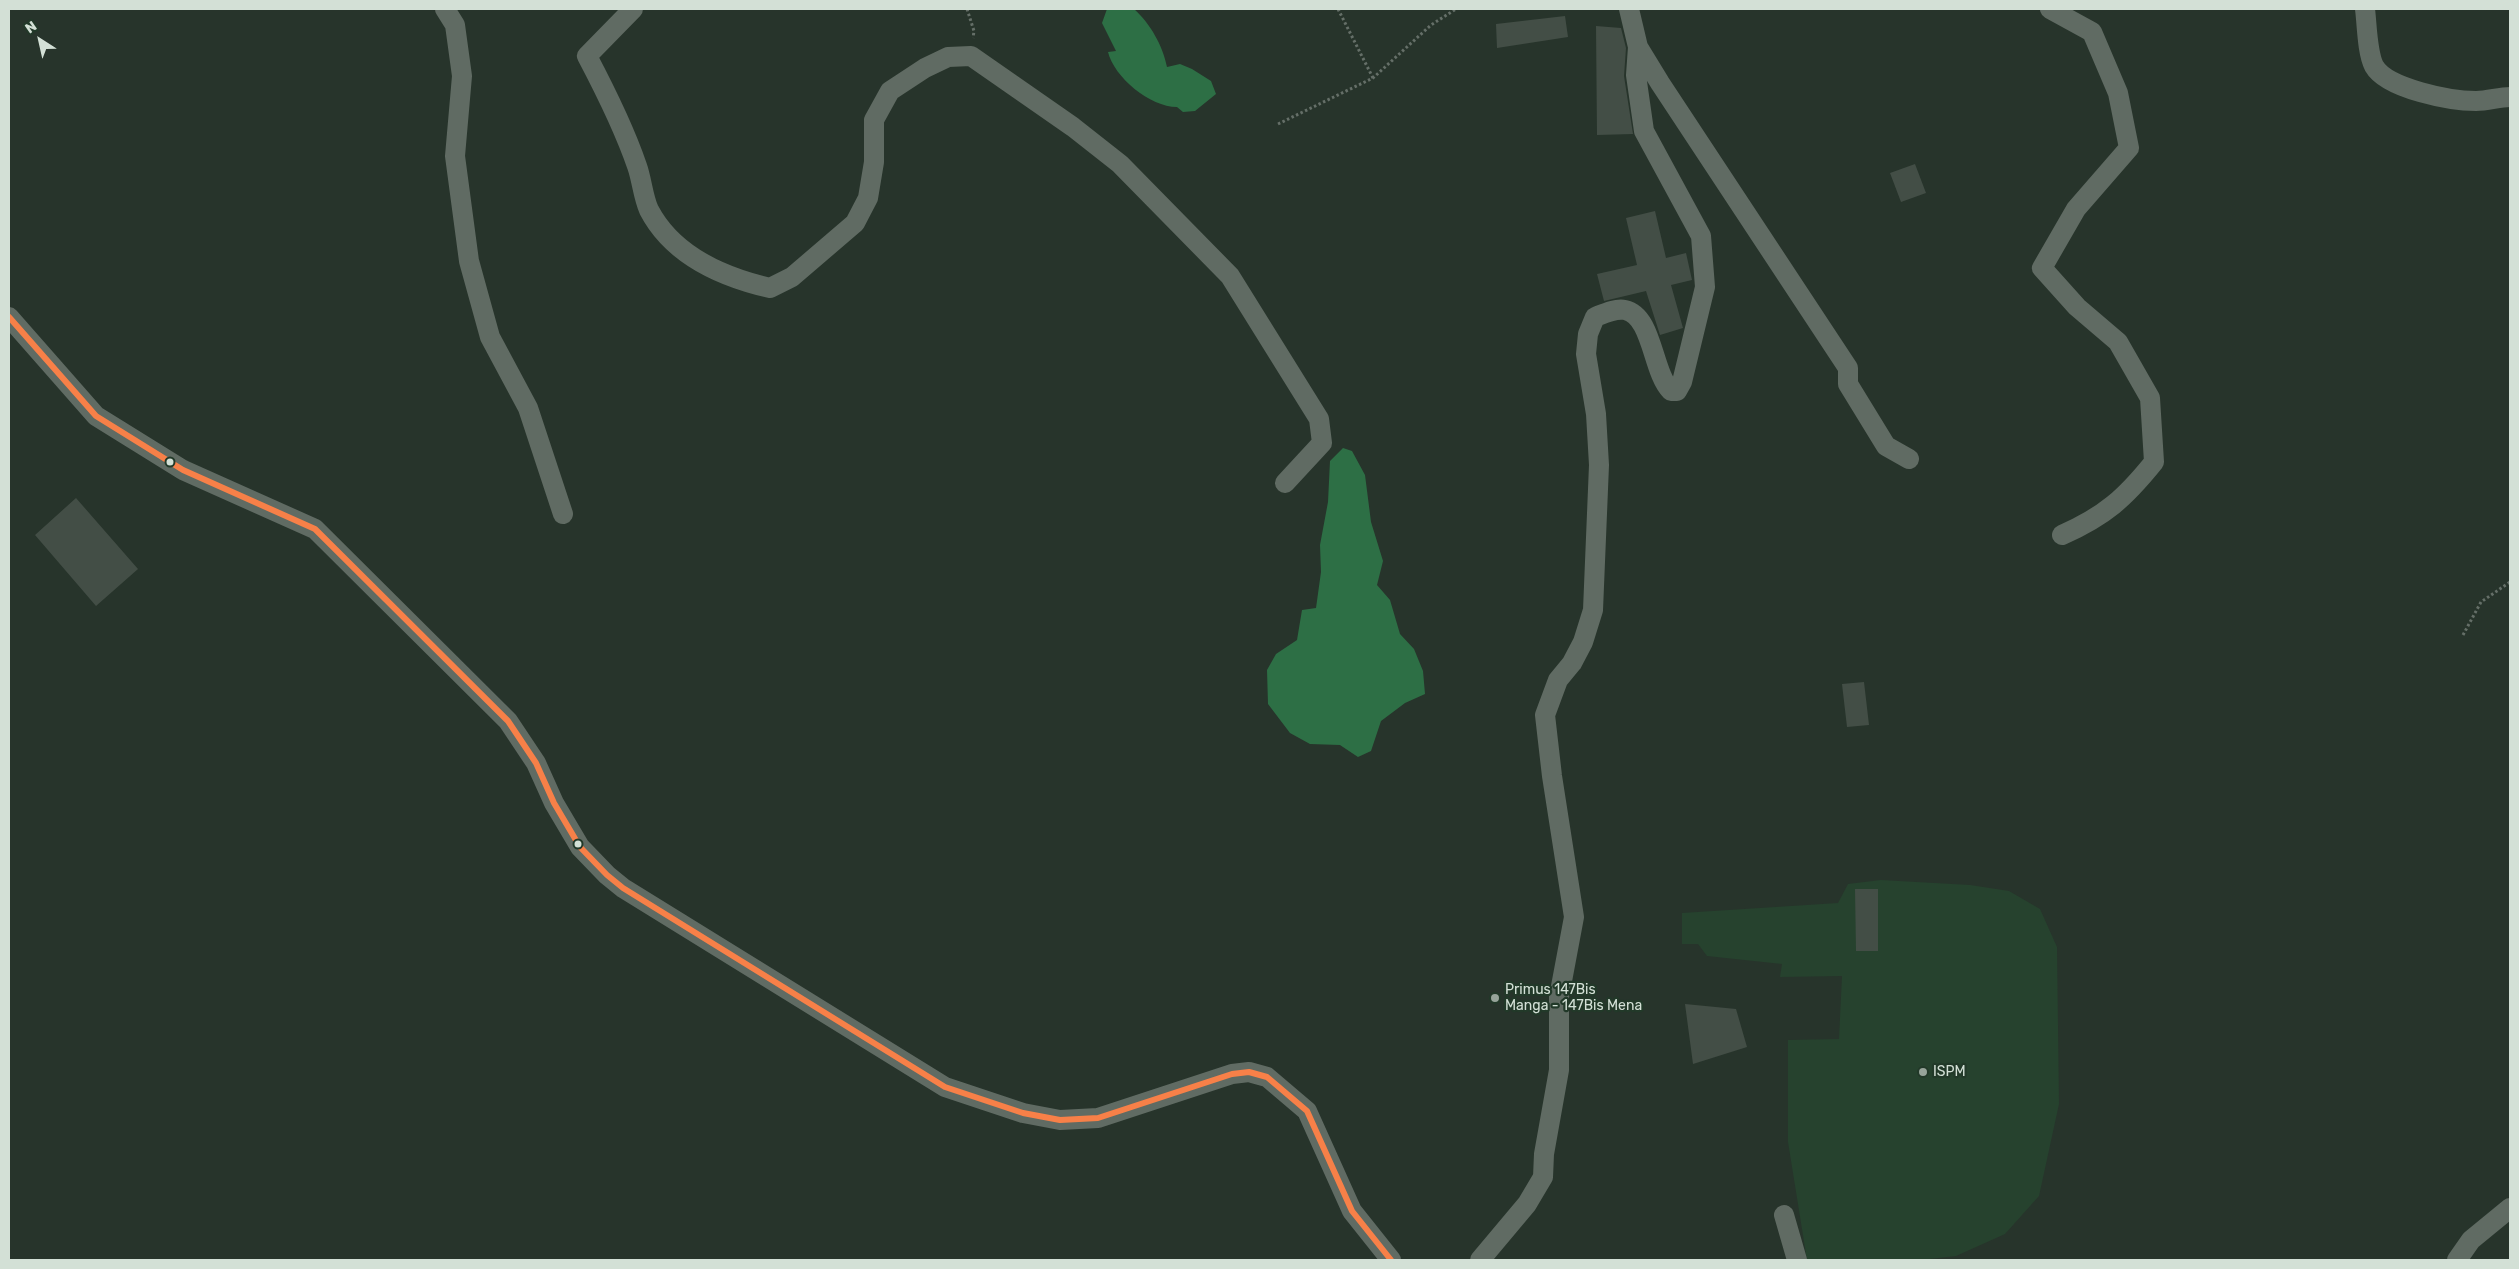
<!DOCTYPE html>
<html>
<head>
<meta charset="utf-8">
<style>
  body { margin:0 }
  #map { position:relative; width:2519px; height:1269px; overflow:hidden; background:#27342b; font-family:Rubik,sans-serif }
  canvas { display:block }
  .frame { position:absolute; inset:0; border:10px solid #d3e0d6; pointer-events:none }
  .north { position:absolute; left:15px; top:15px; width:50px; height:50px; -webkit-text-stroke:4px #223929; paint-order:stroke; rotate:325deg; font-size:14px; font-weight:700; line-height:20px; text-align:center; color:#d3e0d6 }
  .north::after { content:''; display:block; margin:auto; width:18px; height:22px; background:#d3e0d6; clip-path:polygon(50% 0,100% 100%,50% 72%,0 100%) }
</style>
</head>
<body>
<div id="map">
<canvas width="2519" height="1269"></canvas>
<div class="frame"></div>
<div class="north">N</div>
</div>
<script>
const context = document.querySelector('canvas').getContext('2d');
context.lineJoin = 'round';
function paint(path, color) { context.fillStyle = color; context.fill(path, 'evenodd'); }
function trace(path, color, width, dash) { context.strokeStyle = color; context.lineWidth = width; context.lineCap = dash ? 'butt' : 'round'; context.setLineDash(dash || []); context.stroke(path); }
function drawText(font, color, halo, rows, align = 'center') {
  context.font = font + ' Rubik,sans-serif'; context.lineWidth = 4.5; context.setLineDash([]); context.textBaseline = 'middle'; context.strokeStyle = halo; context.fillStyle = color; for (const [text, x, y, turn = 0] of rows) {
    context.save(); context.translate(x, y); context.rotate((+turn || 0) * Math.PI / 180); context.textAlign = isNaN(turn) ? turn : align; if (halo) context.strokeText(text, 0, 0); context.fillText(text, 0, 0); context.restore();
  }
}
paint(new Path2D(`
  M1881,880L1970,885L2009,891L2040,909L2057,947L2059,1104L2039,1196L2005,1234L1956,1256L1921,1260H1807L1788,1142V1040L1839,1039L1842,976L1780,977L1782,964L1707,956L1698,944H1682V913L1838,903L1848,884Z`), '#26422e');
paint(new Path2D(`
  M1107,9H1134C1150,23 1163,46 1167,67L1180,64L1192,69L1211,81L1216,94L1195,111L1183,112L1177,107C1150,107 1114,77 1108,52L1116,51L1102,23Z
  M1343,448L1352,451L1365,475L1371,522L1383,561L1377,585L1390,600L1400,634L1414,649L1423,671L1425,694L1405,703L1381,721L1371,751L1358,757L1340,745L1310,744L1290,733L1268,704L1267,670L1276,654L1297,640L1302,610L1316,608L1321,572L1320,545L1328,502L1330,461Z`), '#2d6f45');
paint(new Path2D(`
  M1565,16L1568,37L1497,48L1496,24Z
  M1596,26L1621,28L1626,48L1624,76L1633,134L1597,135Z
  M1915,164L1926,193L1901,202L1890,173Z
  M1655,211L1666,258L1686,253L1692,280L1671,285L1683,328L1660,335L1646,291L1604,301L1597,274L1637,265L1626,218Z
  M76,498L138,569L96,606L35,535Z
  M1864,682L1869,725L1847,727L1842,684Z
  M1855,889H1878V951H1856Z
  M1685,1004L1736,1009L1747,1047L1693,1064Z`), '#434e46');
trace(new Path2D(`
  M967,9L974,31L973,38
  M1338,9L1373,78
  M1278,124L1373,78L1431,25L1456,9
  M2463,635L2481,602L2510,582`), '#656f68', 3, [2.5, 2.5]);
trace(new Path2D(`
  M445,9L455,25L462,76L455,156L469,261L490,337L528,408L563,514
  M633,9L587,56C606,92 624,128 637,166C642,180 643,197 649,210C673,256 722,277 770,288L792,277L855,223L868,198L874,162V120L890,91L925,68L948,57L971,56L1073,127L1120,164L1230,276L1319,419L1322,443L1285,483
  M1629,9L1638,47L1660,83L1848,368V384L1886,446L1909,459
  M2050,9L2092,32L2118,93L2129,148L2076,209L2042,268L2077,307L2118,342L2150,398L2154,462C2125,498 2105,516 2062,535
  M2365,9C2367,24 2367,52 2374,66C2387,89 2451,101 2476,101C2488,101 2499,97 2510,97
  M9,317L96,416L183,470L315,529L508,721L536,763L554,803L580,847L607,875L623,888L945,1087L1023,1113L1060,1120L1098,1118L1232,1074L1249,1072L1267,1077L1307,1111L1352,1211L1391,1260
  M1784,1215L1797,1260
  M1480,1260L1527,1204L1543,1177L1544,1154L1559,1070V997L1574,917L1552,776L1545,715L1558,680L1572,663L1583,642L1593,610L1599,465L1596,414L1586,354L1588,334L1595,317C1603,314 1615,308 1625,310C1653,316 1652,372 1671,391H1677L1682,382L1705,287L1701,236L1644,131L1636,75L1638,47
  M2457,1260L2471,1240L2510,1208`), '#606b63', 20);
trace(new Path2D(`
  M9,317L96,416L183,470L315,529L508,721L536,763L554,803L580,847L607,875L623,888L945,1087L1023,1113L1060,1120L1098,1118L1232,1074L1249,1072L1267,1077L1307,1111L1352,1211L1391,1260`), '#f78048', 6);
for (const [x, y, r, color] of [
  [170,462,4.5,"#d3e0d6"],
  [578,844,4.5,"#d3e0d6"],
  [1495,998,5,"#97a49a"],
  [1923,1072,5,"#97a49a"]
]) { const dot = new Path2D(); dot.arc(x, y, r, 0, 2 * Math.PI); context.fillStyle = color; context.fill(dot); trace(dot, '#223929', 2); }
drawText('14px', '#d3e0d6', '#223929', [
  ["Primus 147Bis",1505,990],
  ["Manga - 147Bis Mena",1505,1006],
  ["ISPM",1933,1072]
], 'left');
</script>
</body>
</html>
